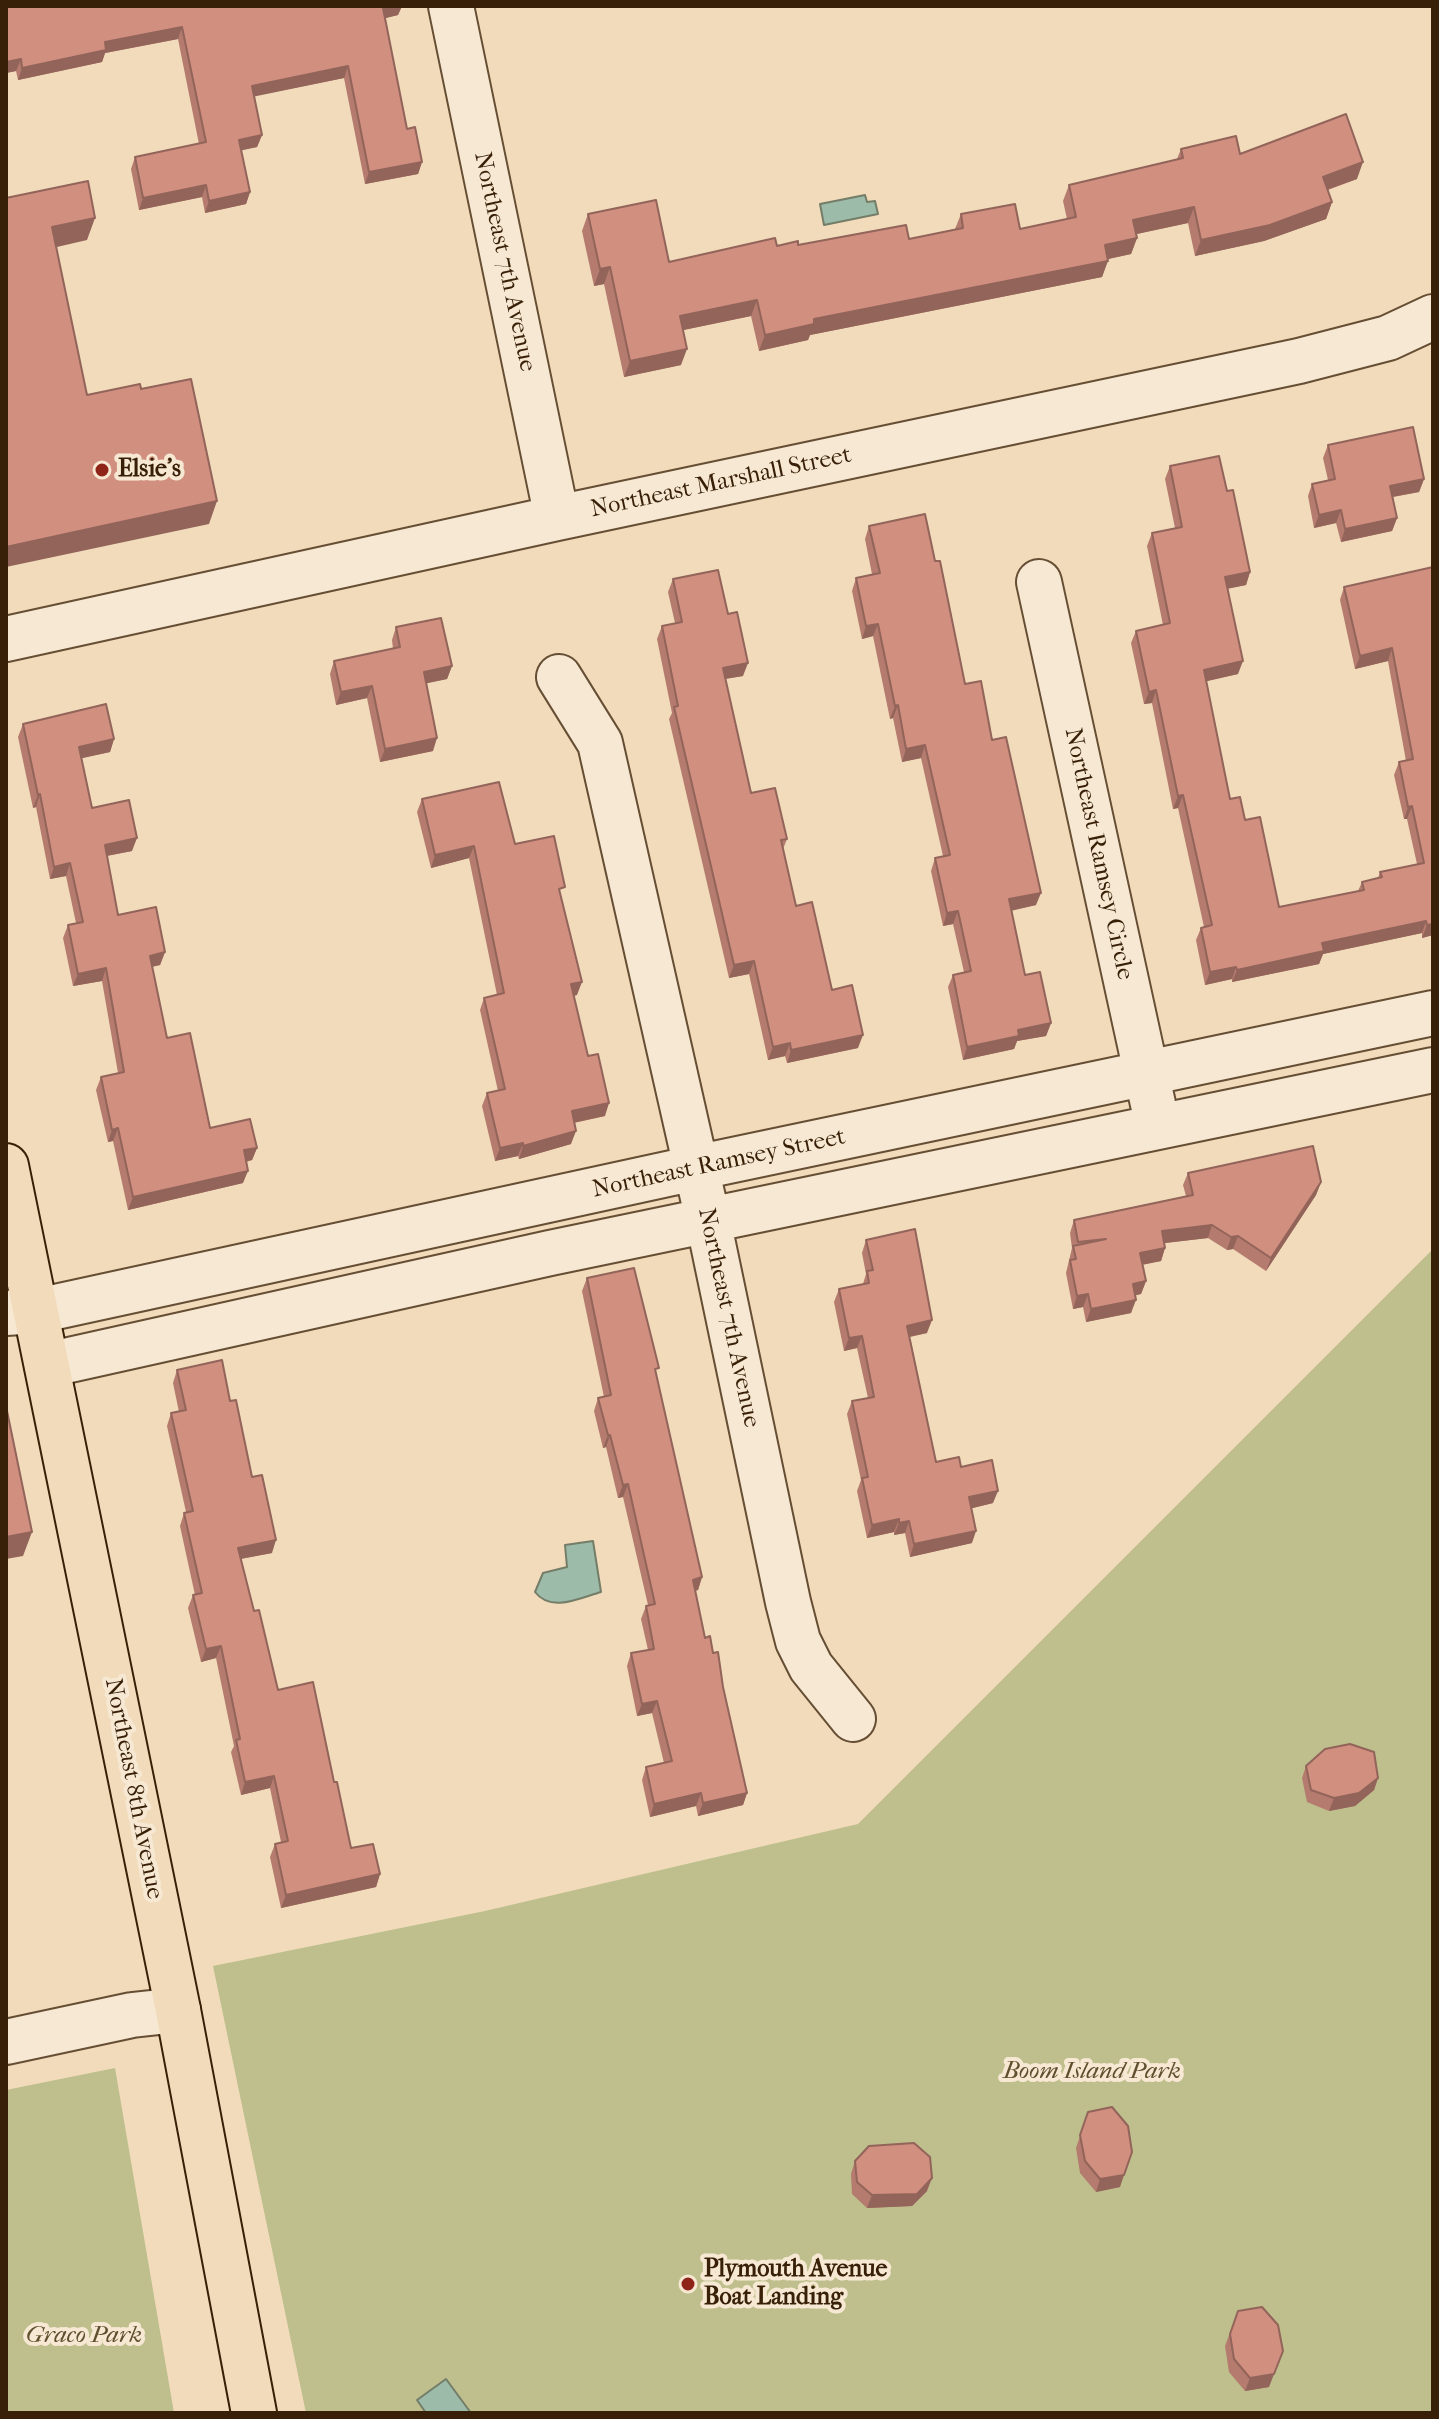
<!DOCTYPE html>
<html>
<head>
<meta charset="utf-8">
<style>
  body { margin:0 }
  #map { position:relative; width:1439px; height:2419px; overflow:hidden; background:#f1dbba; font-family:"IM FELL French Canon",serif }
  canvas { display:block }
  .frame { position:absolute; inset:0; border:8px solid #381f07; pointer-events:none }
</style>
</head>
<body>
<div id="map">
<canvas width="1439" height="2419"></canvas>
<div class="frame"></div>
</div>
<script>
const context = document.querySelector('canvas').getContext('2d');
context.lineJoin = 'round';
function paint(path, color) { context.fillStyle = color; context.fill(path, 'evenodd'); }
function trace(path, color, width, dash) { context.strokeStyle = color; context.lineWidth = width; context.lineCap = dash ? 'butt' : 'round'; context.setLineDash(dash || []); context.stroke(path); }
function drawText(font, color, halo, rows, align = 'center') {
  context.font = font + ' "IM FELL French Canon",serif'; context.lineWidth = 8; context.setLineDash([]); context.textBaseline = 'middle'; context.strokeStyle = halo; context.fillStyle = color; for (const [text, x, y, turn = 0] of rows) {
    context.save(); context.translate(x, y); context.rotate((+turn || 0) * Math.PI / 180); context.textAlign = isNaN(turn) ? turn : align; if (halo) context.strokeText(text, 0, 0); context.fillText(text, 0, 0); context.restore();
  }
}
paint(new Path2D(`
  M1433,1249V2413H471L446,2379L417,2400L426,2413H306L213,1966L485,1911L858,1824Z
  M115,2068L174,2413H6V2090Z`), '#bebf8d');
const water = new Path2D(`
  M865,195L867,202L875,201L878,214L824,225L820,204Z
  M593,1541L601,1592C580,1598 551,1613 535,1592L543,1573L567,1567L565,1545Z
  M446,2379L471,2413H426L417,2400Z`);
paint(water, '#9cbca9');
trace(water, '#747d68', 2);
const minor = new Path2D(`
  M451,6L557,518
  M1039,582L1153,1104
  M6,639L557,518L1299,361L1388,338L1433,317
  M559,677L600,743L708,1220L788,1602L798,1641L811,1667L853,1719
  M6,1313L37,1311L695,1168L1433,1013
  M47,1365L550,1253L1433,1070
  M6,2042L132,2015L178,2010`);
const major = new Path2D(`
  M6,1166L178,2010L254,2413`);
trace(minor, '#664e34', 48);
trace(major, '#381f07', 48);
trace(minor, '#f6e8d2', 44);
trace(major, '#f1dbba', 44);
paint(new Path2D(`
  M6,6H402L398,15L385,18L407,129L422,162L418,174L365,184L344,78L254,96L262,135L257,147L241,150L250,192L246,204L205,213L202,197L139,210L131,169L135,157L199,144L178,39L105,53L102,62L18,80L16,71L6,73Z
  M1181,149L1240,154L1357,179L1328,190L1332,202L1326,219L1264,241L1195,256L1188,223L1137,234V238L1131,254L1108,259L1102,277L810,335L808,340L759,351L751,316L683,330L681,365L624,377L604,284L594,286L582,231L588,214L669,262L777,246L909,239L955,229L961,214L1020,229L1067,219L1063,201L1069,185L1177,159Z
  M1328,445L1424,479L1419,492L1393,497L1397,518L1392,531L1341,542L1336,523L1314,528L1308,496L1312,484L1328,480L1323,458Z
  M1170,466L1227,491L1250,572L1246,585L1227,589L1238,674L1206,681L1230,799L1245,820L1279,907L1358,891L1362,882L1378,878L1380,872L1417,864L1407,819H1404L1394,775L1399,762L1406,761L1388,661L1355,669L1340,600L1344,587L1433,567V935L1422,938V933L1323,954L1319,964L1232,982V979L1205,985L1196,940L1201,928L1204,927L1178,808L1173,809L1152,703L1144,704L1131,643L1136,631L1163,625L1147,546L1152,533L1175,528L1165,479Z
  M869,526L935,561L965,684L992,740L1036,905L1011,911L1025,975L1051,1023L1046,1036L1017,1041L1014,1049L963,1060L948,987L953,975L964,972L953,924L943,926L931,871L935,858L943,856L921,758L902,762L893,718L890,719L873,636L862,639L852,591L856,578L872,574L865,539Z
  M673,579L728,614L743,676L725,679L751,793L787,839L783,849L796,906L832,990L858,1048L787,1063L785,1056L768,1060L749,974L729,978L669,719L672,713L657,639L662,626L675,623L668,592Z
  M396,627L452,666L447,679L426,683L433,751L380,762L367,698L336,705L330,674L334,661L393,649L392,640Z
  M23,724L114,739L110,752L81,758L92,808L132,851L107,856L118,915L165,952L160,965L152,967L167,1038L210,1128L257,1148L252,1160L246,1162L243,1183L128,1210L113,1141L108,1142L96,1090L101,1077L118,1073L102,981L73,986L63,938L68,925L76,923L66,876L50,879L36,807L33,808L18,737Z
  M422,799L515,844L561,897L577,995L573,996L588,1056L605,1116L574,1123L571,1144L519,1159L518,1156L495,1161L482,1106L487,1093L498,1091L480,1010L484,998L497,995L469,858L431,868L417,812Z
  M1188,1173L1321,1182L1316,1195L1266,1271L1233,1249L1227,1250L1208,1238L1164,1243L1165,1248L1161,1261L1142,1265L1146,1281L1141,1294L1135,1295L1131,1313L1086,1322L1083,1307L1073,1309L1066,1273L1072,1248L1070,1233L1074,1220L1186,1196L1183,1185Z
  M866,1240L927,1333L910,1337L936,1462L961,1467L993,1503L972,1508V1543L910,1557L905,1533L894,1535V1532L867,1538L857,1491L861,1480L847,1414L852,1401L868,1398L857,1348L844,1351L834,1302L839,1289L863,1284L866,1274L862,1253Z
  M587,1278L656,1375L702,1577L698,1590L695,1591L705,1638L713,1653L723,1687L747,1793L743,1805L698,1816L696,1806L650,1817L642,1780L646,1767L664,1763L652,1713L637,1716L627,1666L631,1653L648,1650L641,1619L646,1606L648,1605L623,1497L618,1498L606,1447L603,1448L594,1411L598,1398L604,1397L582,1291Z
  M177,1370L230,1401L252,1477L272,1553L241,1559L254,1611L278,1690L334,1782L351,1848L380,1874L376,1887L281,1908L270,1857L275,1844L281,1842L270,1788L241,1795L231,1752L234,1746L216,1658L201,1662L188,1608L193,1595H195L180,1526L184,1513L186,1512L167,1426L171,1413L179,1412L173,1383Z
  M1306,1766L1378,1778L1374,1790L1355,1806L1329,1811L1307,1802L1302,1778Z
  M1088,2112L1120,2187L1096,2192L1080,2173L1076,2148Z
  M855,2161L927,2191L912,2206L867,2208L852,2194L851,2174Z
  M1238,2311L1269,2387L1245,2391L1229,2372L1225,2346Z`), '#b47b6e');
paint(new Path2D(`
  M391,6H402L398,15L378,20L383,8Z
  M182,27L178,39L105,53L102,62L18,80L22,68L105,42Z
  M21,59L16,71L6,73V62Z
  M348,66L344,78L247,98L252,86Z
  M262,135L257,147L234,152L239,140Z
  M422,162L418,174L365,184L369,172Z
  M1363,162L1357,179L1317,193L1323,177Z
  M206,185L202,197L139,210L143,198Z
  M250,192L246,204L205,213L209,201Z
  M1332,202L1326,219L1264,241L1195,256L1201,240Z
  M1194,207L1188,223L1127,236L1133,220Z
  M95,218L87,240L44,250L52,227Z
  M1137,238L1131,254L1099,261L1105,245Z
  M1108,261L1102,277L810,335L808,340L759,351L765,335L814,319Z
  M610,267L604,284L594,286L600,269Z
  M757,300L751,316L674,332L680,316Z
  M687,349L681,365L624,377L630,361Z
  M1424,479L1419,492L1386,498L1390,486Z
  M217,501L209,524L6,567V547Z
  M1341,510L1336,523L1314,528L1319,515Z
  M1397,518L1392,531L1341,542L1345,529Z
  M1250,572L1246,585L1220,590L1225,577Z
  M878,624L873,636L862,639L866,626Z
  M1392,648L1388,661L1355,669L1360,656Z
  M1243,661L1238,674L1199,683L1204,670Z
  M748,663L743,676L718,680L723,668Z
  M452,666L447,679L419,685L424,672Z
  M372,686L367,698L336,705L341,692Z
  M1156,690L1152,703L1144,704L1149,692Z
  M898,705L893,718L890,719L895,706Z
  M437,738L433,751L380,762L385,749Z
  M114,739L110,752L74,760L79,747Z
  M925,745L921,758L902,762L906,749Z
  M40,794L36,807L33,808L38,795Z
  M1183,795L1178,808L1173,809L1178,796Z
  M1412,806L1407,819H1404L1408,807Z
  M137,838L132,851L100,857L105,845Z
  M474,846L469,858L431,868L435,855Z
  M70,863L66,876L50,879L54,867Z
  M1041,893L1036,905L1004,912L1009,899Z
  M958,911L953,924L943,926L947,913Z
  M1426,921L1422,933L1323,954L1319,964L1232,982L1237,970L1322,943Z
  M1433,924V935L1422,938L1427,925Z
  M165,952L160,965L145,968L150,956Z
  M754,961L749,974L729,978L734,965Z
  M1236,967L1232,979L1205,985L1210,972Z
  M106,968L102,981L73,986L78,974Z
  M582,982L577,995L566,997L571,984Z
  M1051,1023L1046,1036L1017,1041L1014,1049L963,1060L967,1047L1018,1030Z
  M863,1035L858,1048L787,1063L791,1050Z
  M790,1043L785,1056L768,1060L773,1047Z
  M609,1103L605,1116L567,1124L572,1111Z
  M118,1128L113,1141L108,1142L112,1130Z
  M576,1131L571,1144L519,1159L523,1146Z
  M523,1143L518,1156L495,1161L500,1148Z
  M257,1148L252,1160L239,1163L244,1150Z
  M248,1171L243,1183L128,1210L133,1197Z
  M1321,1182L1316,1195L1266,1271L1271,1258Z
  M1212,1225L1208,1238L1157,1244L1162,1231Z
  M1238,1236L1233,1249L1227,1250L1231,1237Z
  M1165,1248L1161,1261L1135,1266L1140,1253Z
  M1146,1281L1141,1294L1128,1297L1133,1284Z
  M1088,1294L1083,1307L1073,1309L1077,1296Z
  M1136,1300L1131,1313L1086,1322L1091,1309Z
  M932,1320L927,1333L903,1338L907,1326Z
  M862,1336L857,1348L844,1351L849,1338Z
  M608,1435H610L606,1447L603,1448Z
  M628,1484L623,1497L618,1498L623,1485Z
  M998,1491L993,1503L965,1510L969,1497Z
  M899,1519L894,1532L867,1538L872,1525Z
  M909,1521L905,1533L894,1535L899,1523Z
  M976,1531L972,1543L910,1557L914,1544Z
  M32,1532L23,1556L6,1559V1537Z
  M276,1540L272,1553L234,1560L238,1548Z
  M702,1577L698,1590L688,1592L693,1580Z
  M221,1646L216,1658L201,1662L206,1649Z
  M657,1701L652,1713L637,1716L642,1704Z
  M274,1776L270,1788L241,1795L245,1782Z
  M1378,1778L1374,1790L1355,1806L1329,1811L1334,1798Z
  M701,1793L696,1806L650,1817L654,1804Z
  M747,1793L743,1805L698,1816L703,1803Z
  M380,1874L376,1887L281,1908L286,1895Z
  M1124,2175L1120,2187L1096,2192L1100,2179Z
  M932,2178L927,2191L912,2206L867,2208L872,2195Z
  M1283,2351L1269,2387L1245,2391L1250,2378Z`), '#92645a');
const building = new Path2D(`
  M6,6H391L383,8L407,129L415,127L422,162L369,172L348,66L252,86L262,135L239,140L250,192L209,201L206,185L143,198L135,157L206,142L182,27L105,42L106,50L22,68L21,59L6,62Z
  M1346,114L1363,162L1323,177L1332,202L1270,225L1201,240L1194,207L1133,220L1137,238L1105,245L1108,261L814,319V324L765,335L757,300L680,316L687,349L630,361L610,267L600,269L588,214L656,200L669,262L775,238L777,246L798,241V245L906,225L909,239L963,228L961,214L1015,204L1020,229L1076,217L1069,185L1183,158L1181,149L1236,136L1240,154Z
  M88,181L95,218L52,227L87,395L140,384L141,389L191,379L217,501L6,547V198Z
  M1413,427L1424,479L1390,486L1397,518L1345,529L1341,510L1319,515L1312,484L1335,479L1328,445Z
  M1219,456L1227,491L1233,490L1250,572L1225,577L1243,661L1204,670L1230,799L1240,797L1245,820L1260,817L1279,907L1364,890L1362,882L1382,877L1380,872L1424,863L1412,806L1408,807L1399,762L1413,759L1392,648L1360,656L1344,587L1433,567V924L1427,925L1426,921L1322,943L1324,951L1237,970L1236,967L1210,972L1201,928L1212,925L1183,795L1178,796L1156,690L1149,692L1136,631L1170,623L1152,533L1182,527L1170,466Z
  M925,514L935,561H940L965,684L981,681L992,740L1006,737L1041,893L1009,899L1025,975L1040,972L1051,1023L1018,1030L1019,1036L967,1047L953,975L971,971L958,911L947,913L935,858L950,855L925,745L906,749L898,705L895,706L878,624L866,626L856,578L880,573L869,526Z
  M718,570L728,614L737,612L748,663L723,668L751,793L775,788L787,839L781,840L796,906L812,902L832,990L852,985L863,1035L791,1050L790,1043L773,1047L754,961L734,965L674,707L678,706L662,626L682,622L673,579Z
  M441,618L452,666L424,672L437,738L385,749L372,686L341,692L334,661L400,647L396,627Z
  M106,704L114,739L79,747L92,808L129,800L137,838L105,845L118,915L156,907L165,952L150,956L167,1038L190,1033L210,1128L250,1119L257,1148L244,1150L248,1171L133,1197L118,1128L112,1130L101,1077L124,1072L106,968L78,974L68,925L83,922L70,863L54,867L40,794L38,795L23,724Z
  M499,782L515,844L554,836L565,887L559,889L582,982L571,984L588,1056L598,1054L609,1103L572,1111L576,1131L523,1146V1143L500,1148L487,1093L505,1089L484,998L504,993L474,846L435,855L422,799Z
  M1313,1146L1321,1182L1271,1258L1238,1236L1231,1237L1212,1225L1162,1231L1165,1248L1140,1253L1146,1281L1133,1284L1136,1300L1091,1309L1088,1294L1077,1296L1070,1260L1076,1259L1073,1246L1106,1239L1078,1242L1074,1220L1193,1195L1188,1173Z
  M915,1229L932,1320L907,1326L936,1462L959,1457L961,1467L992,1460L998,1491L969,1497L976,1531L914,1544L909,1521L899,1523V1519L872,1525L862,1478L868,1477L852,1401L874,1397L862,1336L849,1338L839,1289L869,1283L867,1271L873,1270L866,1240Z
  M634,1268L659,1368L655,1369L702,1577L693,1580L705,1638L710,1636L713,1653L718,1652L723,1687L747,1793L703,1803L701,1793L654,1804L646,1767L672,1761L657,1701L642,1704L631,1653L654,1649L646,1606L655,1604L628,1484L623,1485L610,1435H608L598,1398L611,1395L587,1278Z
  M222,1360L230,1401L236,1400L252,1477L262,1475L276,1540L238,1548L254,1611L259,1610L278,1690L313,1682L334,1782H337L351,1848L373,1844L380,1874L286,1895L275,1844L288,1841L274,1776L245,1782L236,1740L240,1739L221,1646L206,1649L193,1595L202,1593L184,1513L193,1511L171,1413L186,1410L177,1370Z
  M6,1406L32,1532L6,1537Z
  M1350,1744L1374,1752L1378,1778L1359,1793L1334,1798L1311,1790L1306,1766L1325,1749Z
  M1112,2107L1128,2126L1132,2152L1124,2175L1100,2179L1085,2161L1080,2135L1088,2112Z
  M914,2143L930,2157L932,2178L917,2194L872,2195L857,2182L855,2161L869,2146Z
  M1262,2307L1278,2325L1283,2351L1274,2374L1250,2378L1234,2359L1230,2334L1238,2311Z`);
paint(building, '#d18f80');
trace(building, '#92645a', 2);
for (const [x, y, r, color] of [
  [102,470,8,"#8f2418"],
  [688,2284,8,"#8f2418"]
]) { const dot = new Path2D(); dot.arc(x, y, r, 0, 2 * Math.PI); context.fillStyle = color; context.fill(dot); trace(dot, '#f6e8d2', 3); }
drawText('24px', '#381f07', '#f6e8d2', [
  ["Northeast 7th Avenue",504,262,78],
  ["Northeast Marshall Street",721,483,-12],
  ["Northeast Ramsey Circle",1098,854,78],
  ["Northeast Ramsey Street",719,1164,-12],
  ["Northeast 7th Avenue",728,1318,78],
  ["Northeast 8th Avenue",133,1789,79]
]);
drawText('bold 24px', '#381f07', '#f6e8d2', [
  ["Elsie's",118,470],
  ["Plymouth Avenue",704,2270],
  ["Boat Landing",704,2298]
], 'left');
drawText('italic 24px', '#604f2f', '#f6e8d2', [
  ["Boom Island Park",1092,2072],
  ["Graco Park",84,2336]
]);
</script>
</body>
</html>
